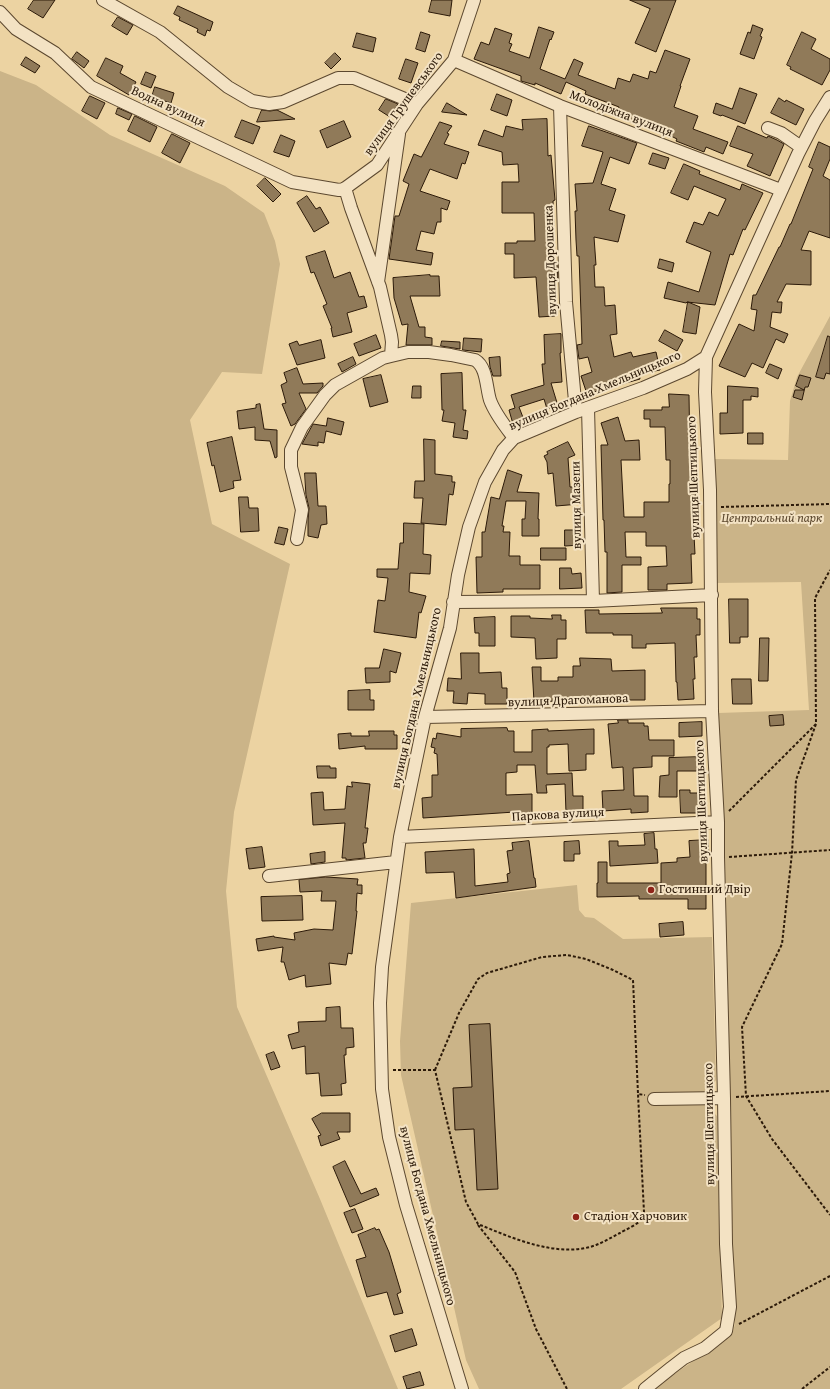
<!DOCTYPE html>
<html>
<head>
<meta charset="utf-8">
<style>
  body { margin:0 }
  canvas { display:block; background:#ecd3a2 }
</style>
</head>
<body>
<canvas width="830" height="1389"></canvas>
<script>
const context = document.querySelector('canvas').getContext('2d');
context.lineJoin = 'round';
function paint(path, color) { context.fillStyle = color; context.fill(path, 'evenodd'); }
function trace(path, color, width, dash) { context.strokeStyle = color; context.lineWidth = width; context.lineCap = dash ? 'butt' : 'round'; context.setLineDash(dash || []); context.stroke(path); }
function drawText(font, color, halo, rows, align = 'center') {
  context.font = font + ' "Gentium Book Plus",serif'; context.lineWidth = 4; context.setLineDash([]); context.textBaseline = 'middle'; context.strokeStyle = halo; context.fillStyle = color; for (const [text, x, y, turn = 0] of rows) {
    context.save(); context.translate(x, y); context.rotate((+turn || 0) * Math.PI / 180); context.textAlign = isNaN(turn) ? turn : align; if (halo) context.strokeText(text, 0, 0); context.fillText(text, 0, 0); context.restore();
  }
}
paint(new Path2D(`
  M0,71L36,85L110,135L225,186L264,213L275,241L280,264L262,374L222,372L190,420L212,524L290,564L234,812L226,891L237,1007L320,1199L398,1389H0Z
  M830,316V1389H652L732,1335L735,1324L718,713L809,710L801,582L714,583V459L788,460L790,401L797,377Z
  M577,885L579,910L585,917L594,918L623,939L712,937L716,1080L708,1094V1107L717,1116L722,1318L621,1389H479L466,1360L401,1075L400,1041L411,903Z`), '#cbb488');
const building = new Path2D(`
  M34,0H55L43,18L28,9Z
  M432,0H452L450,16L429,12Z
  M630,0H676L656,52L635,43L650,9Z
  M178,6L213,22L210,31L207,30L205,36L197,32L198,29L179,20L180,17L174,14Z
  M118,17L133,25L127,35L112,26Z
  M753,25L763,29L760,36L762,37L754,59L740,54L748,32L750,33Z
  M539,27L554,32L551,40L550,39L540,69L565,79L574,59L583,63L578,75L615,89L618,78L630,82L633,74L648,79L650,71L656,73L665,50L690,59L680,86H681L674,107L698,116L693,129L728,142L723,154L706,147L704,152L676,141L677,139L671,136V134L639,123L638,125L616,116L619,107L585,94L586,91L566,82L561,94L535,83V85L521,81V76L474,59L481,42L489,45L495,28L512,34L509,43L512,44L509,51L529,58Z
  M421,32L430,35L425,52L416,49Z
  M802,32L816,39L811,49L830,59V70L822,85L790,69L791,67L787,65Z
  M357,33L376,38L373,52L353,47Z
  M77,52L89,61L84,68L72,59Z
  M335,53L341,59L331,69L325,63Z
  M26,57L40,66L35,73L21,65Z
  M106,58L123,66L120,73L136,82L129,95L97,76Z
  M406,59L418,63L411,83L399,79Z
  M146,72L156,76L151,88L141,84Z
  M155,87L174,93L171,103L152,97Z
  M740,88L757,94L745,124L722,115L721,116L713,113L716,103L732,109Z
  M497,94L512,100L507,116L491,110Z
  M90,96L105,103L97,119L82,111Z
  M779,98L785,102L786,100L804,109L796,125L771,113Z
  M386,99L398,104L390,117L379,110Z
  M447,103L467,115L442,112Z
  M118,108L132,114L129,120L116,114Z
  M262,110L270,111L277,110L295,119L257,122Z
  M135,116L157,127L150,142L128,131Z
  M547,119L548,156L551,155L555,200L553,201L554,226H552L554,264H557L558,278H553L555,316L539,317L536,277L514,278V254H505V243H517V241H535L534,213H502V182H519L518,164L503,165L502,152L478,145L484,130L503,137L506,126L523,130L522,120Z
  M242,120L260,127L253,144L235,137Z
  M344,121L351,137L327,148L320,131Z
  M440,122L452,126L447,133L449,134L444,144L469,152L465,164L462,163L457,179L430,169L420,191L450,201L447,210L441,208V222H437L434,234L421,231L416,250L433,253L431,265L389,259L395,216H399L409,184L403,181L414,154L421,157Z
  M589,126L637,143L629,164L610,157L601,184L616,189L609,210L625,215L618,242L594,237L596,265H594L595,287H604L605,306L615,305L617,334L610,335L614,357L631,352L633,357L656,352L660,370L639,374L640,379L587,394L581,376L592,372L588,357L579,359L577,345L582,344L579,256H577L576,240L575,211H577L575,184L593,183L603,152L582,146Z
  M738,126L767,138L768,136L777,140L784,144L770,176L747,166L753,154L730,146Z
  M172,134L190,143L180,163L162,153Z
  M281,135L295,141L289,157L274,152Z
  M819,142L830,147V159L823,176L830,180V238L809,231L801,250L811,251V285L786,284L777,302H782L781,313L772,312L770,327L788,334L784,343L776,339L763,368L752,363L745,377L719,366L739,324L754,331L757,310L751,309L753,295H756L779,247H780L790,224H791L813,169L809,167Z
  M653,153L669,158L665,169L649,164Z
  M684,164L700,171L699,174L740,190L742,184L763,193L745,230L743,229L733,255L730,254L715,305L687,302L686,303L664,298L668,282L699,292L711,252L686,242L694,222L703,225L709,212L718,216L726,199L694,186L688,200L671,193Z
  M265,178L281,194L273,202L257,186Z
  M307,196L316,209L320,207L329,223L314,232L297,203Z
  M325,251L334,278L350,272L359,297L364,296L367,307L347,313L352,332L333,337L331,328H332L323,306L327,304L314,272L311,273L306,257Z
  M660,259L674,263L672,272L658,268Z
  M430,275V276H439L440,296H410L419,327H425V337L432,338V345H406L408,324L402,325L394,298L393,278Z
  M688,302L700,307L696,334L683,332Z
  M665,330L683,340L677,351L659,341Z
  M561,334V353H560L562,382L551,383L558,406L547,409L544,399L519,407L524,420L513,424L509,410L515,408L511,395L544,385L542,364H545L544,335Z
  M376,335L381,348L359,356L354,344Z
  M828,336L830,337V374L826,373L824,379L816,377Z
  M464,338L482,339L481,352L463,350Z
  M321,340L325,358L297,365L289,344L297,341L299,345Z
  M442,341L460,342V349L441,346Z
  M353,357L356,364L342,372L338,364Z
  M500,357L501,376H493L490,367L489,358Z
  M770,364L782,369L778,379L766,373Z
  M297,368L303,384L323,383V386L317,393H299L306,409L295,424L291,426L282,404L286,403L281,385L287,382L284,373Z
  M462,373L463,410H466L463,430L468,431L467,439L453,437L455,423L442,421L444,410H442L441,374Z
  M381,375L388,402L370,407L363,379Z
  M800,375L811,378L808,387H805L802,400L793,397L795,390H804L796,386Z
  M413,386H421V398H412Z
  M728,386L758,388V397L751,396V400H743V433L720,434V413H727Z
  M669,394L689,395L690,459H695L696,515H697L698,535H694L695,554H691L692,583L667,584V590H648V567L667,566L666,546H646V532H625L626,557H641V565H622V592L607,593V552H605L604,520H603L601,445H608L601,423L618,417L625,441L639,440L640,460H621L624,517H644V502H669V484H670V460H666L665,427H650V419H644V410H662V407H669Z
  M260,404L264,429L277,430V457L275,458L270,441L255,440V427L239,429L237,411L256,408V405Z
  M328,418L344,422L341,435L326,431L324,443L318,442V446L302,444L313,424L326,426Z
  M748,433H763V444H748Z
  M232,437L241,480L233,481L234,488L220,492L214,465L212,466L207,443Z
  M424,439L435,440V474L452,476V482H455L453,495L449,494L446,525L421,523L423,498H414L415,481H424Z
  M568,442L575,455L568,458L570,487H575L576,492H579L580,504L556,506L553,473L548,474L547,462L544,456L548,454L547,452Z
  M508,470L522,475L517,492L539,493L538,519H539V536H522V519H525L526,501H506L502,526H504L503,532H510L509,556H520V565H540V589H503V592L477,593L476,557H482V532H485L491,497L499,499Z
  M305,473H316L318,506H326L327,524L321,525L318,538L308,536V520L309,508L306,495Z
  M239,497H248L249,508H258L259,531L241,532Z
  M404,523L424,524L423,554L431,555L430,574L410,573L409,592L426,596L421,613L419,612L416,638L374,632L378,600L385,601L388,578L377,577V569H398L400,543H403Z
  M279,527L288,529L284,545L275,543Z
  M565,530H581V545L565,546Z
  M541,548H566V560H541Z
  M560,568H571L572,574L581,573L582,588L560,589Z
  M729,599H748V637H740V643H730Z
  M661,608H697V619H700V635H696L697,657H694L695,679H693L694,699L678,700L677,682H676L675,643L646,644V648H632V635H613V633H586L585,610H599V614L662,613Z
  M552,615H561V620H566V639H557V658L536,659L535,638L511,637V616H530V618L552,619Z
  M495,617V646H479V633H475L474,618Z
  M760,638H769L768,681H759Z
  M384,649L401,653L396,673L390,671V682L366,683L365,668H379Z
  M461,653H479V673L501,672L502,688H507V704H485V694L468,693L467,704L453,703L454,691H447L448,678L461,679Z
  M580,658L611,659L612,671L645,670V700H621V698H606V697L579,698V700L534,702L532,667H541V681H558V677H573V666H580Z
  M732,679H751L752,704H733Z
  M370,690V700H374V710H348V691Z
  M783,715L784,725L770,726L769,716Z
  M618,720H628V723H644V726H648L649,740H674V756H652V767L633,768L634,796H648V812L631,813V809L603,811L602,791L624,790L623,767L612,768L608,724L618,723Z
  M702,722V736L679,737V723Z
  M507,728L508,731H514V752H532V730L548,729V731L594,729V754H586V770L569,771L568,744L549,745V747H547V774L572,773L573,796H583V812L566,813L565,784L546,785L547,793H537L535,765H517V772L506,773V795L532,794V818L519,819V814H515V812L423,818L422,798L432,797V775H438L437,754L434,753L435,748L431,747L433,738L436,739L437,733L461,737V729Z
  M369,731H394V735H397V749H365V746L339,749L338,734L351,733V736H369Z
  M702,757V771H677V797H659L660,776L669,775V758Z
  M317,766H330V768H336V778H318Z
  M352,782L370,784L365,828H368L366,843H363L365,858L346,860V858H342L345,823L313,825L311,793L323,792L324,810L345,809L347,786L352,787Z
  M680,790H690V793H701V813H681Z
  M654,833L655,849H657L658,863L610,866L609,841H618V846L645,845L644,834Z
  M708,840L709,856H706V909H688V899H639V896L597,897V883H598V862H607V883H661V863L677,862V858L690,857L689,841Z
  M529,841L534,878H535L536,887L456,898L454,872L426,873L425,852L474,849L475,886L508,882L507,874L510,873L507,851L513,850L512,843Z
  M579,841L580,854H574V861H564V842Z
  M262,847L265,867L249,869L246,849Z
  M325,852V862L311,864L310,854Z
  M326,877L358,879L357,885H362V894L357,893L356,911H357L352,954L348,953L346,965L329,963L331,984L306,987L305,975L289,980L284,962H281L283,947L258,951L256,939L274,936V937L295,940L294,933L314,929L333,930L336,901H321L322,891L300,892L299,880Z
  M302,896L303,920L262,921L261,897Z
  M683,922L684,935L660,937L659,924Z
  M340,1007L341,1028H353L354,1047L346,1048V1055H344L346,1083L341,1084L342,1095L321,1096L319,1073L306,1074L305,1046L292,1049L288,1035L299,1032L298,1022L326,1021V1008Z
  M490,1024L498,1189L477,1190L474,1129L455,1130L453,1088L472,1087L469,1025Z
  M274,1052L280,1067L271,1070L266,1055Z
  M322,1113H350V1132H337L340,1139L321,1146L318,1136L321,1135L312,1119Z
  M345,1161L361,1194L376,1188L379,1195L350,1207L333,1167Z
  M355,1209L363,1229L352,1233L344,1213Z
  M375,1228L376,1230L379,1229L389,1252L401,1292L397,1294L403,1313L394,1315L387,1292L367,1297L356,1260L366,1257L358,1235Z
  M412,1329L417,1345L395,1352L390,1336Z
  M420,1372L424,1385L407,1389L403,1377Z`);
paint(building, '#907a59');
trace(building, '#2c1a09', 1);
const minor = new Path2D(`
  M103,0L160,32L228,87L252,101L269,104L283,102L338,78H354L417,104
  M0,12L16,29L55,53L91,87L292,182L339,190L344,189L377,165L417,104L454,60L474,0
  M454,60L560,106L781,190
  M560,106L566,302L576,412
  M768,128L781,133L801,147
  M345,188L351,208L380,287L391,335L392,342L391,356
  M378,282L399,134
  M588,408L593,601
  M297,539L302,510L291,467V450L302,427L325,395L335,385L383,358L391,356L408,352H429L451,355L475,360C487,367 486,387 490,400C495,414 505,426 514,438
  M453,602L593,601L712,595
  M425,717L712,711
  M400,837L718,822
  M269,876L396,862
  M654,1099L724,1098
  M462,1389L406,1205L389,1137L382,1089L380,1003L382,967L400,837L425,717L450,628L458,575L469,527L485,482L503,450L514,438L576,412L643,388L687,369L706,357L798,154L815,121L830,97
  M645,1389L671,1368L684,1358L705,1348L726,1331L730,1307L726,1244L724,1098L718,857V822L712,711L710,490L705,392L706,357`);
trace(minor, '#5c482f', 14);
trace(new Path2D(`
  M721,507L830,504
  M816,724L796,780L792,853L782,944L742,1027L746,1096L772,1139L830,1215
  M729,811L816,724L815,598L830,570
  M729,857L830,850
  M393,1070H435L466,1202L478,1224C512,1238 559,1259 596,1245C604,1242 612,1237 620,1233C625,1230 638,1224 641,1220C642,1218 643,1214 644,1212L638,1094L645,1095
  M435,1070L459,1013L478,979L487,973L542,957L567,955L586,959L613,970L633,980L638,1094
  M736,1097L830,1091
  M478,1225L515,1272L536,1329L567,1389
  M739,1324L830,1276
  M802,1389L830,1367`), '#2c1a09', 2, [3, 2]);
trace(minor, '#f3e2c3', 12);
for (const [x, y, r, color] of [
  [651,890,4,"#8f2418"],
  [576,1217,4,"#8f2418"]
]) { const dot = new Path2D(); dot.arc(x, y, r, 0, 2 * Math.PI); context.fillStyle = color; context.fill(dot); trace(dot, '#f3e2c3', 1.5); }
drawText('13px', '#2c1a09', '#f3e2c3', [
  ["вулиця Грушевського",404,104,-54],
  ["Водна вулиця",168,107,25],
  ["Молодіжна вулиця",621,114,21],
  ["вулиця Дорошенка",551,260,-92],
  ["вулиця Богдана Хмельницького",595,391,-23],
  ["вулиця Шептицького",694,477,-92],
  ["вулиця Мазепи",577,505,-91],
  ["вулиця Богдана Хмельницького",417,698,-77],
  ["вулиця Драгоманова",568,701,-2],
  ["вулиця Шептицького",702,801,-92],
  ["Паркова вулиця",558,815,-3],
  ["вулиця Шептицького",710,1124,-91],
  ["вулиця Богдана Хмельницького",427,1216,75]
]);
drawText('italic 13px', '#5c482f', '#f3e2c3', [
  ["Центральний парк",772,519]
]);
drawText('13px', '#2c1a09', '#f3e2c3', [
  ["Гостинний Двір",659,890],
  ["Стадіон Харчовик",584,1217]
], 'left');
</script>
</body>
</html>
